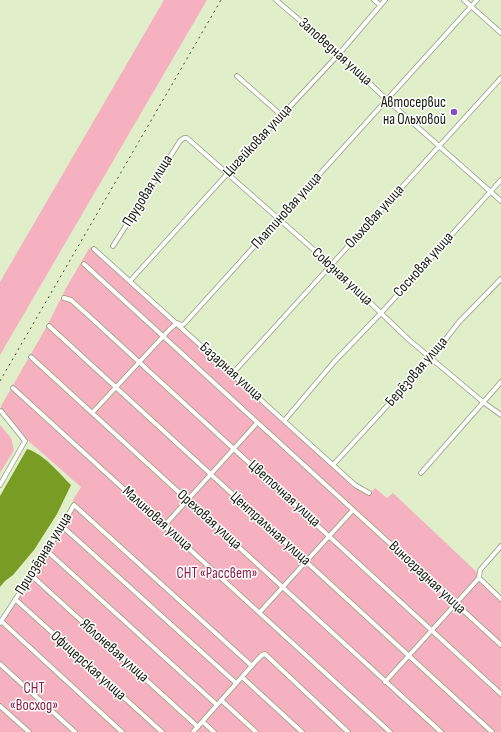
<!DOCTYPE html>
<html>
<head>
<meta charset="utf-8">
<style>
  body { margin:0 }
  canvas { display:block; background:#e0efc9 }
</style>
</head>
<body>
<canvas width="501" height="732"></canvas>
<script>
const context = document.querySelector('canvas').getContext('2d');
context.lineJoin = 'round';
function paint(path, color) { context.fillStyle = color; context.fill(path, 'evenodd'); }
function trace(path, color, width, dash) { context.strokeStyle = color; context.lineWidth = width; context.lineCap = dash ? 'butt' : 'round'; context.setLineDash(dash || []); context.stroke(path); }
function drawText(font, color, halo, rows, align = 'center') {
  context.font = font + ' "Sofia Sans Condensed",sans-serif'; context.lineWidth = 3; context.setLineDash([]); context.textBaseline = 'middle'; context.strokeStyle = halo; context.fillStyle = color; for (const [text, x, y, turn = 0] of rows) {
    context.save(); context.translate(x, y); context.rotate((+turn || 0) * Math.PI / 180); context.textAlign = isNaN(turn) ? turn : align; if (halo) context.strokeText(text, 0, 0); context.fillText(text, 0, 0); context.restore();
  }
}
paint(new Path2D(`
  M164,0H207L0,355V282Z
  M90,247L94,249L355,485L370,494L375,488L387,498L393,493L501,595V732H0V621L74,505L73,500L81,487L9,424L1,414V406L47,326L66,288Z
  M0,425L11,438L14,450L0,473Z`), '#f5b1bf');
paint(new Path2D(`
  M27,449C44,454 59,473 71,485L57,514L34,550L13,575L5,581L0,587V496Z`), '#799c24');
const street = new Path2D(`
  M276,0L339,54L387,100L501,201
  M374,0L380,5
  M464,0L501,33
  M237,76L281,115
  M113,246L180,141L184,138H187L331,265L408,339L483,402L501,415
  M94,249L355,485L369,493
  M84,264L501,645
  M130,281L228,173L339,54L385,0
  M64,298L71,300L90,317L501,694
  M49,326L492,732
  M31,357L441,732
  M233,373L501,78
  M13,388L390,732
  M92,413L170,329L177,323L182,325L184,324L477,0
  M284,421L334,362L381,313L501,180
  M333,465L431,358L459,322L501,279
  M421,473L501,382
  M0,485L25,441L1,411
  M62,526L236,683
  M164,526L257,423
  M47,551L216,704
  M31,575L198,727
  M479,578L501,599
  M15,599L162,732
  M260,612L353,510
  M1,621L122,732
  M0,623L47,551L74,505L252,666
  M0,664L75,732
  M242,677L302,732
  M385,682L479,578L480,570L501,546
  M221,700L256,732
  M0,706L29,732
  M203,722L214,732
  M193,732L256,661L262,655L265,654L348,732`);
trace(street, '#909d7a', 5.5);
trace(street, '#fff', 4);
trace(new Path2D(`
  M0,381L221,0`), '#3f4634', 1, [2, 4]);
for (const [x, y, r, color] of [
  [454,112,4,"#884bc1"]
]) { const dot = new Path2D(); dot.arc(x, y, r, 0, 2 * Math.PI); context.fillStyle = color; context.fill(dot); trace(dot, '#fff', 1.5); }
drawText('15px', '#171c0f', '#fff', [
  ["Заповедная улица",335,52,42],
  ["Цигейковая улица",258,141,-47],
  ["Прудовая улица",148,191,-58],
  ["Платиновая улица",287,211,-48],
  ["Ольховая улица",375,217,-48],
  ["Сосновая улица",424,265,-48],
  ["Союзная улица",342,277,43],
  ["Базарная улица",231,372,42],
  ["Берёзовая улица",417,372,-49],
  ["Цветочная улица",284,494,42],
  ["Малиновая улица",157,519,42],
  ["Ореховая улица",209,520,42],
  ["Центральная улица",270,529,42],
  ["Приозёрная улица",44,554,-58],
  ["Виноградная улица",427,578,43],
  ["Яблоневая улица",114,651,42],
  ["Офицерская улица",88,666,42]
]);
drawText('15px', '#171c0f', '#fff', [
  ["Автосервис",446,103],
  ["на Ольховой",446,120]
], 'right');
drawText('15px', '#891f44', '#fff', [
  ["СНТ «Рассвет»",217,574],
  ["СНТ",34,689],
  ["«Восход»",34,706]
]);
</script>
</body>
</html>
